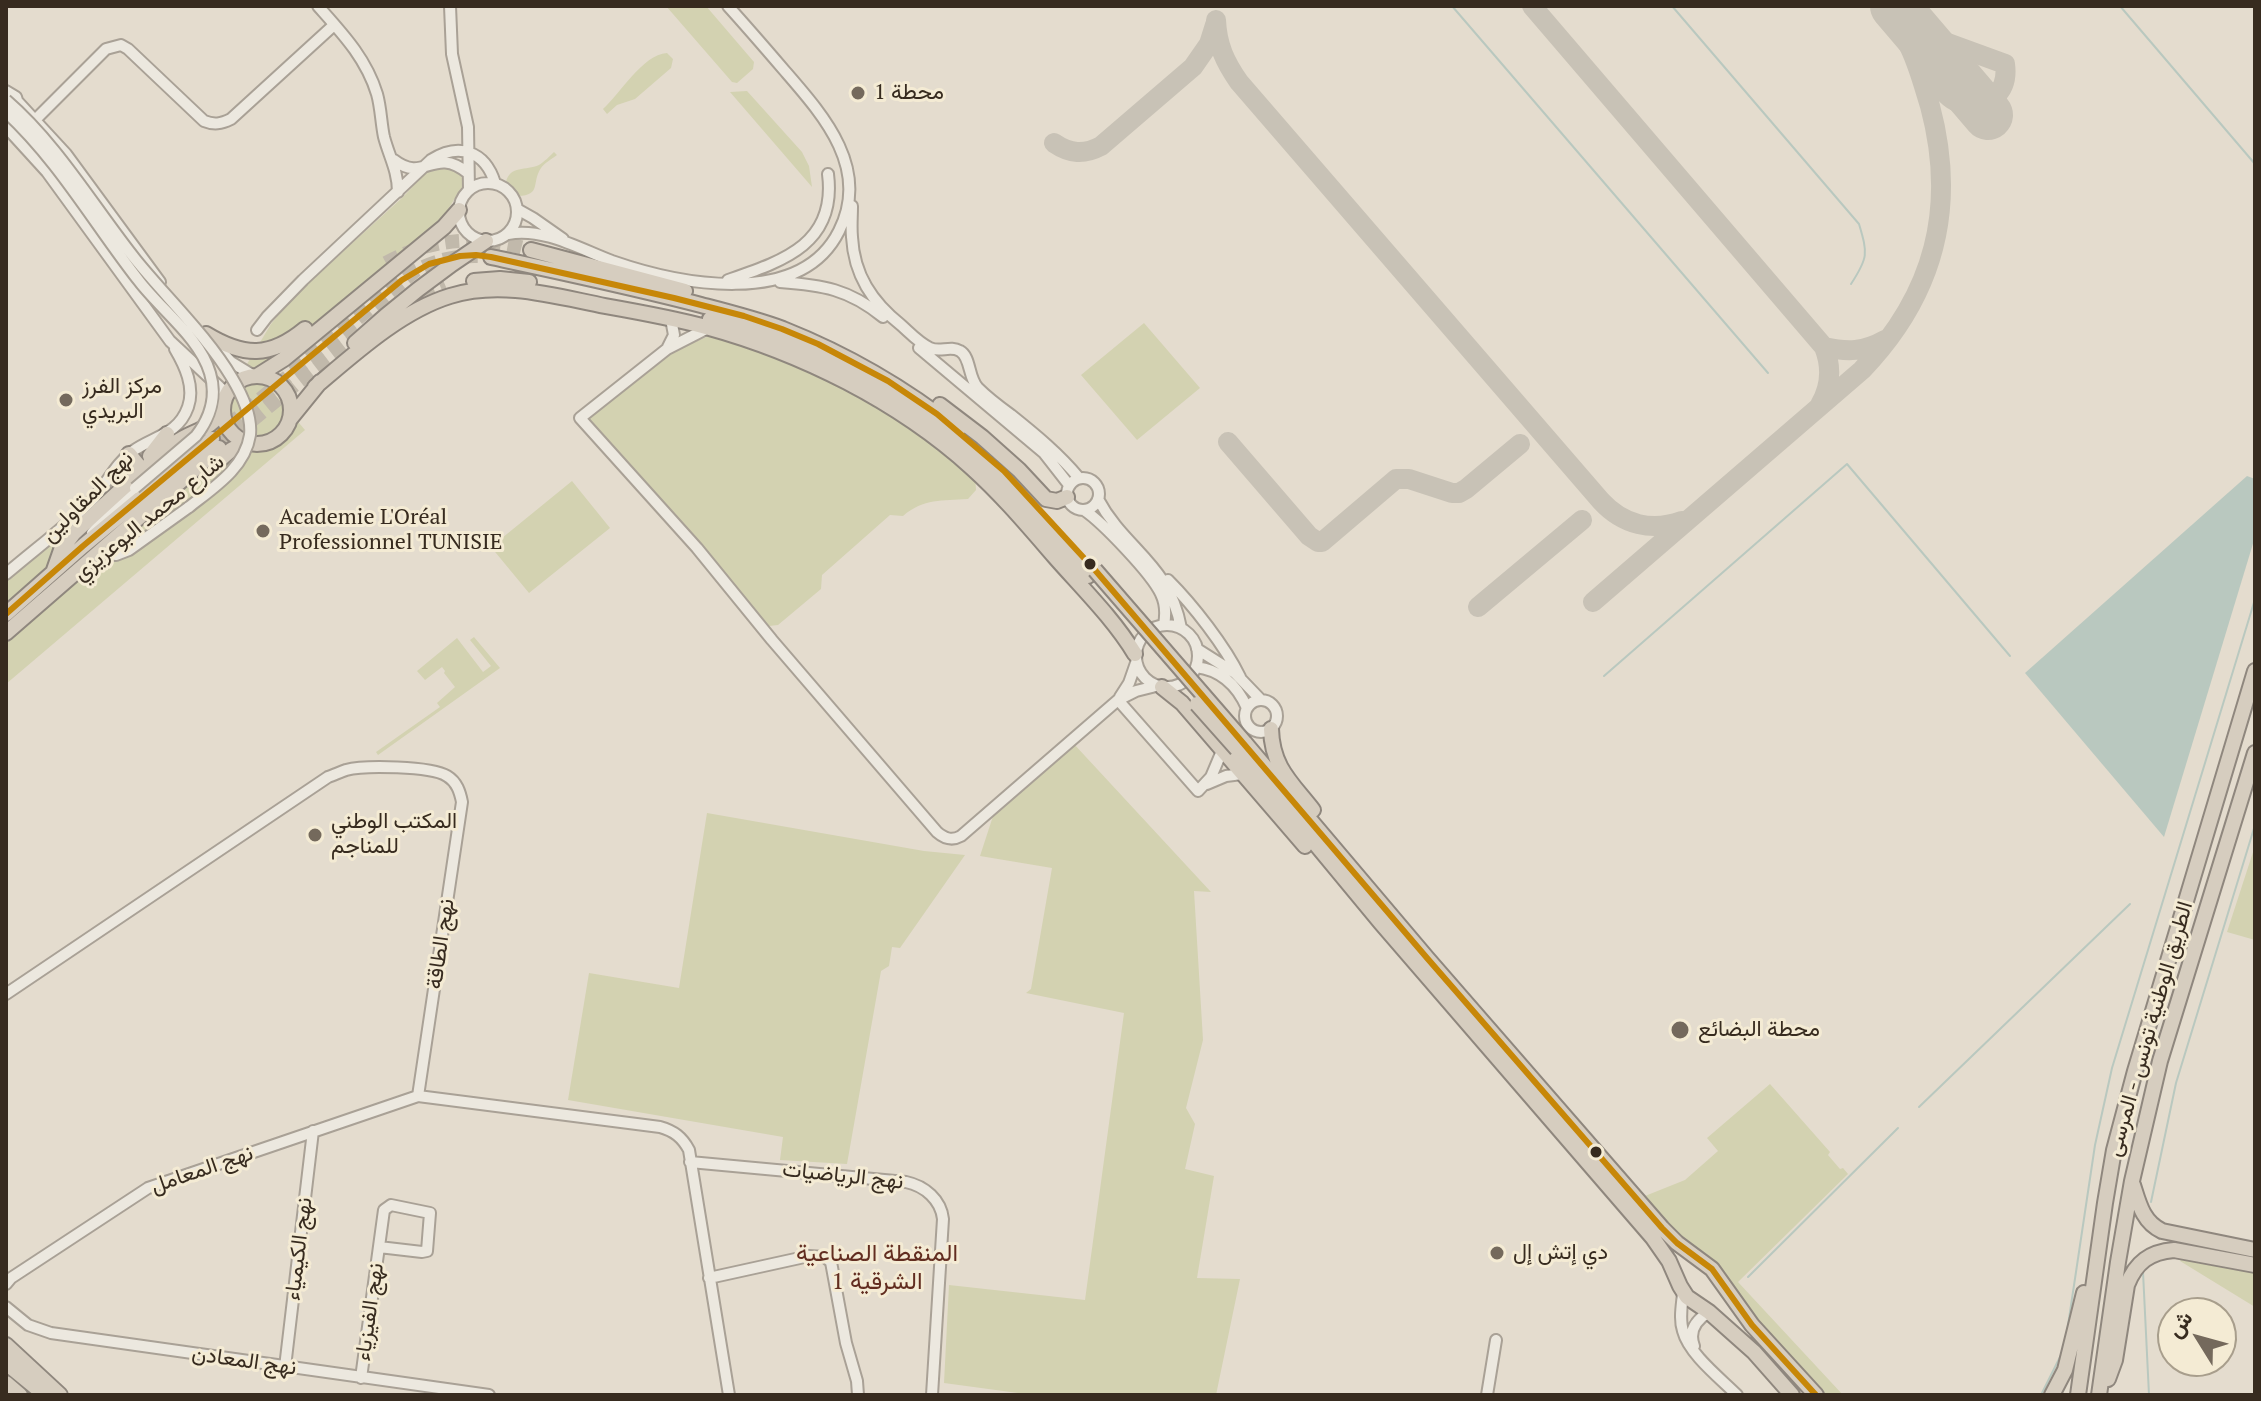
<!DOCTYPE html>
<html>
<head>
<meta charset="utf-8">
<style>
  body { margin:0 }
  #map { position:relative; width:2261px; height:1401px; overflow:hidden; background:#e4dcce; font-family:"PT Serif",Vazirmatn,serif }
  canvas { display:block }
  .frame { position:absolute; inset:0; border:8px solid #372b1f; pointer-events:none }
  .north { position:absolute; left:2157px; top:1297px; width:80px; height:80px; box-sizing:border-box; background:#f4ebd4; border:2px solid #a89e8c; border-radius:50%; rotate:307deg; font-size:22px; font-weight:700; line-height:32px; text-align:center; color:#372b1f }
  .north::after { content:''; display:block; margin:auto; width:28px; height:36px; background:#74695c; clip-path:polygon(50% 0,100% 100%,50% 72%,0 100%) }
</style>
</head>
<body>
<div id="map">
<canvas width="2261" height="1401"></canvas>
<div class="frame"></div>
<div class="north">ش</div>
</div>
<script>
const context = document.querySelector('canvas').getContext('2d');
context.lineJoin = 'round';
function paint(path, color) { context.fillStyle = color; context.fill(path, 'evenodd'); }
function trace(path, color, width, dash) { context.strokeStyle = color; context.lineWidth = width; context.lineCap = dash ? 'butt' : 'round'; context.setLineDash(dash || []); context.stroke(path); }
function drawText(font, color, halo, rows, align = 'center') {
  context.font = font + ' "PT Serif",Vazirmatn,serif'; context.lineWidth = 6; context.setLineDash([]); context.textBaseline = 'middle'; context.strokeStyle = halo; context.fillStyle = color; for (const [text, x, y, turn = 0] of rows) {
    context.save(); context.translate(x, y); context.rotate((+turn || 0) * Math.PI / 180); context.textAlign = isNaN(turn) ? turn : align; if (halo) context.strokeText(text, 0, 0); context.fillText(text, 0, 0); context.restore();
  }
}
paint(new Path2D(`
  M666,6H706L754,62L753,69L737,83L732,82Z
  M667,53L673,59L671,68L635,99L617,105L607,114L603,109C621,93 642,55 667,53Z
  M747,91L802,152L809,166L812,187L730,92Z
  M554,152L557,155C552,159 544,163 541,168C531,183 542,195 518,196L506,182C510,165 526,171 539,165C544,162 550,156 554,152Z
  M441,164L460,172L464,184L440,222L261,378L305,430L6,684V580L142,462L189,429L214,408L238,379L271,324L292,298L403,197L429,169Z
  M1144,323L1200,388L1137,440L1081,375Z
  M726,329L878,396L975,475L976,490L968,499C942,501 924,498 903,516L890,515L822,575L821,589L778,625L769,626L588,417L668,353Z
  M572,481L610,528L529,593L491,547Z
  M474,637L500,668L378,755L376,752L440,707L437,703L455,687L444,673L445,671L442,667L425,680L417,671L457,638L483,672L491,666L470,640Z
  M1073,743L1211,892L1194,891L1203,1040L1186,1108L1195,1124L1185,1169L1214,1176L1197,1278L1240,1279L1216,1395H1019L1018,1393L944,1383L949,1285L1085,1300L1124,1013L1026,993L1031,989L1052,868L980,856L995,810Z
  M707,813L924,851L965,855L900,948L892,947L889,966L881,971L847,1164L780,1160L783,1137L568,1100L589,973L679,988Z
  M2255,846V940L2227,932Z
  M1770,1084L1830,1152L1828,1155L1840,1169L1843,1168L1848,1174L1738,1282L1843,1395H1824L1745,1313L1645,1196L1685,1180L1718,1151L1707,1138Z
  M2181,1260L2255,1273V1307L2180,1261Z`), '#d3d2b1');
paint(new Path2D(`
  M2247,476L2255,479V537L2164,837L2025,673Z`), '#b9c8bf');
trace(new Path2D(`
  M1452,6L1768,373
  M1672,6L1859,224C1868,254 1868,258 1851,284
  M2120,6L2255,164
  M1604,676L1847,464L2010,656
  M1919,1107L2130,904
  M2151,1202L2176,1083L2255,825
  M2143,1272L2149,1395
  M1748,1277L1898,1128
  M2067,1332L2095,1145L2112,1068L2255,599
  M2041,1395L2062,1353`), '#b9c8bf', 2);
trace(new Path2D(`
  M1532,6L1824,347
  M1904,17L1931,37L2005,64C2013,122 1924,116 1940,60
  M1216,20C1217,45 1225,62 1239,82L1601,501C1623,525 1652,532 1682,521
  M1054,143C1070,154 1084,155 1101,146L1193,67L1209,44L1215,25
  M1820,405C1831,386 1832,367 1824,347C1847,352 1864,352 1885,340
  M1228,442L1309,536L1318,542H1322L1396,479H1409L1452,493H1459L1466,489L1520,444
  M1593,602L1862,370C1935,294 1957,207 1930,106C1924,87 1919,67 1910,48C1903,34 1894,20 1886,6
  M1478,607L1582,520`), '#c8c2b6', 20);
trace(new Path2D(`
  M1895,6L1988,115`), '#c8c2b6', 50);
trace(new Path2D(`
  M386,263C433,237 480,235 531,250
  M403,306L446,287
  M212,439L415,271C440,258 463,254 491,257
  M219,448L296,384L362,333`), '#c1b9ab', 14, [14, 7]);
const minor = new Path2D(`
  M318,6C342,33 366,58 377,94C381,108 381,123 384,137C389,156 398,171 398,192
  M450,6L452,54L468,127L469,190
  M6,91L16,97L19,107
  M18,102L66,154L160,282
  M36,119L106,49L121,45L128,49L204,121C214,125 221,124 231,119L334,25
  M6,127L47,172L170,341L227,394
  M394,160C425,184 433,145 468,173
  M459 212a29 29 0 1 1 58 0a29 29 0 1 1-58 0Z
  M852,206C852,217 851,227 852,237C854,275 872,302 901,325C910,333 919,343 930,348C940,353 950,345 960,351C971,357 968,378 978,388C988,398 1000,407 1011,415C1036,435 1059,454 1079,478
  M517,209L533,218L563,239
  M508,234C543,227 580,249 612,261C678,284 800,309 839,231C871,168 823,115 784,70C766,49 747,27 728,6
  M728,280C783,261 837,244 828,174
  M780,282C822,285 849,289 883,317
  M708,328L667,349L580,418L697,548L772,640L937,832C945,839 952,841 961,836L1118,700L1136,691L1156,686
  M257,330L267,317L303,280L431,160C459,142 485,151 495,183
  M210,339L231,362L254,376
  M668,347L674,335L671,319
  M919,348L1044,453L1069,485
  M1067 494a16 16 0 1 1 32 0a16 16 0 1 1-32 0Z
  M1098,499C1125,550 1169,563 1181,628
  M1084,510C1102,522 1152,574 1161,594C1166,604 1166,614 1164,625
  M92,533L116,505L135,488
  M109,554L116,555L129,550L189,507
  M6,574C35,549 67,526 94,498C107,483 116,463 133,451C154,436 178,435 188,407C195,387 185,366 175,349
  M1168,580C1193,605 1225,646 1240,677
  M1136 656a31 31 0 1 1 62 0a31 31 0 1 1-62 0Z
  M1197,649L1235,673L1261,700
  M1196,667C1221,670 1237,685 1247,708
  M1120,697L1129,683L1136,663
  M1245 716a16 16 0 1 1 32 0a16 16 0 1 1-32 0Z
  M1118,700L1198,791L1211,777L1222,751
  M1207,784L1226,776L1242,774
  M6,994L328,777C334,775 340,772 346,770C364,765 431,766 447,776C457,782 460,792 462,802L418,1096
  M690,1162L906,1182C925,1186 941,1200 943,1219L932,1395
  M709,1278L809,1256L825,1257L831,1262L846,1343L857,1381L858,1395
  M6,1284L11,1278L148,1188L418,1096L660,1127C674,1131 682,1137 689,1150L729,1395
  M1683,1293C1682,1305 1679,1319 1683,1331C1689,1354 1720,1378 1737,1395
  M6,1307L28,1325L51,1333L489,1395
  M1694,1346C1688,1331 1696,1320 1709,1312
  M285,1367L313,1131
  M361,1378L384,1210L391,1205L430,1213L427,1251L422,1252L379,1247
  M1487,1395L1496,1340`);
const highway = new Path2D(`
  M531,250L685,291
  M491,257C561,272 632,287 701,305C728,312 756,319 783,329C846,354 905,388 958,430
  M474,281L500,279L529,282
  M710,319C813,348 913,398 993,472C1027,504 1056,542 1088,576
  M206,334C244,357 270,358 305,329
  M355,343C396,305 440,271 486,241
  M257,376L284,359L444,227L459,210
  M223 410a34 34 0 1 1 68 0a34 34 0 1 1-68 0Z
  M315,387C354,354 401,311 450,296C501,280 554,296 605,306C639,312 673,318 706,327C801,353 898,401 972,468C1002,495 1028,526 1054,556C1082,588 1113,618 1135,654
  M940,405L982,437L1019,470L1046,499L1057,501L1067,497
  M290,419L320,382
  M129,454L143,471
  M150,456L167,434
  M215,464L231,450L246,442
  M54,570L61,550L74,533C107,503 139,472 174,444C193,429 210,433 223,408
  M6,614L83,546L212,439
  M6,633L219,448
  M1162,687L1182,703L1305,846
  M1271,729C1272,767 1291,782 1313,810
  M1245,743L1427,958L1662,1228L1677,1243L1712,1269L1752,1325L1816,1395
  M1237,749L1381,923L1653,1238L1669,1261L1680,1286L1687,1297L1709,1312L1754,1352L1792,1395
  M2133,1185C2139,1204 2143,1222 2162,1231L2255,1250
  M6,1345L60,1395
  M6,1363L45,1395
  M2108,1379L2115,1360L2127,1285C2136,1262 2150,1252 2174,1250L2255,1265
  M6,1383L20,1395
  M2052,1395L2065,1370L2084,1293
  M2078,1395L2105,1203L2114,1150L2135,1071L2255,671
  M2099,1395L2118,1262L2132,1181L2160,1061L2255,753`);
trace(minor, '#a9a196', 14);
trace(highway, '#8f877e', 18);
trace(minor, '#ece8df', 10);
trace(highway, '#d6cdbf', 14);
const minorBridge = new Path2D(`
  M6,100C58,145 93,206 136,260C166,297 208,337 232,378C241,393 252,416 250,435C245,468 213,488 189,507
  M6,112C59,161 95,225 139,281C161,310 200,338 210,373C217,396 210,418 196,436L135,488`);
const highwayBridge = new Path2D(`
  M1095,570L1245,743
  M1197,704L1237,749`);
trace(minorBridge, '#a9a196', 14, []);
trace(highwayBridge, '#8f877e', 18, []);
trace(minorBridge, '#ece8df', 10);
trace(highwayBridge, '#d6cdbf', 14);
trace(new Path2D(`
  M6,614L83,546L402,280L429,264L460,256L476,255L491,257L674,298L744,316L782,329L818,344L888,381L937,414L1004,471L1095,570L1427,958L1662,1228L1677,1243L1712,1269L1752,1325L1816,1395`), '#c78708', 6);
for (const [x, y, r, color] of [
  [858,93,8,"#74695c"],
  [66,400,8,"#74695c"],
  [263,531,8,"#74695c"],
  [1090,564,7,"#372b1f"],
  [315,835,8,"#74695c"],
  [1680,1030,10,"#74695c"],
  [1596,1152,7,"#372b1f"],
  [1497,1253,8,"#74695c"]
]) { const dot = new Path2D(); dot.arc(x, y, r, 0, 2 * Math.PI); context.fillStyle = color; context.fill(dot); trace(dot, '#f4ebd4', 3); }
drawText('22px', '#372b1f', '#f4ebd4', [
  ["محطة 1",874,93],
  ["مركز الفرز",82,387],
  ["البريدي",82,412],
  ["Academie L'Oréal",279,518],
  ["Professionnel TUNISIE",279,543],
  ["المكتب الوطني",331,822],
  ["للمناجم",331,847],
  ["محطة البضائع",1698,1030],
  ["دي إتش إل",1513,1253]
], 'left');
drawText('22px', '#372b1f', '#f4ebd4', [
  ["نهج المقاولين",88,497,-45],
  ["شارع محمد البوعزيزي",149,518,-39],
  ["نهج الطاقة",441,944,-82],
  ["الطريق الوطنية تونس - المرسى",2150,1029,-74],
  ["نهج المعامل",202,1170,-19],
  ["نهج الرياضيات",843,1176,6],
  ["نهج الكيمياء",299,1249,-83],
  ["نهج الفيزياء",370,1312,-82],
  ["نهج المعادن",244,1361,8]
]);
drawText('24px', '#622d20', '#f4ebd4', [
  ["المنقطة الصناعية",877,1254],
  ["الشرقية 1",877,1282]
]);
</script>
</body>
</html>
